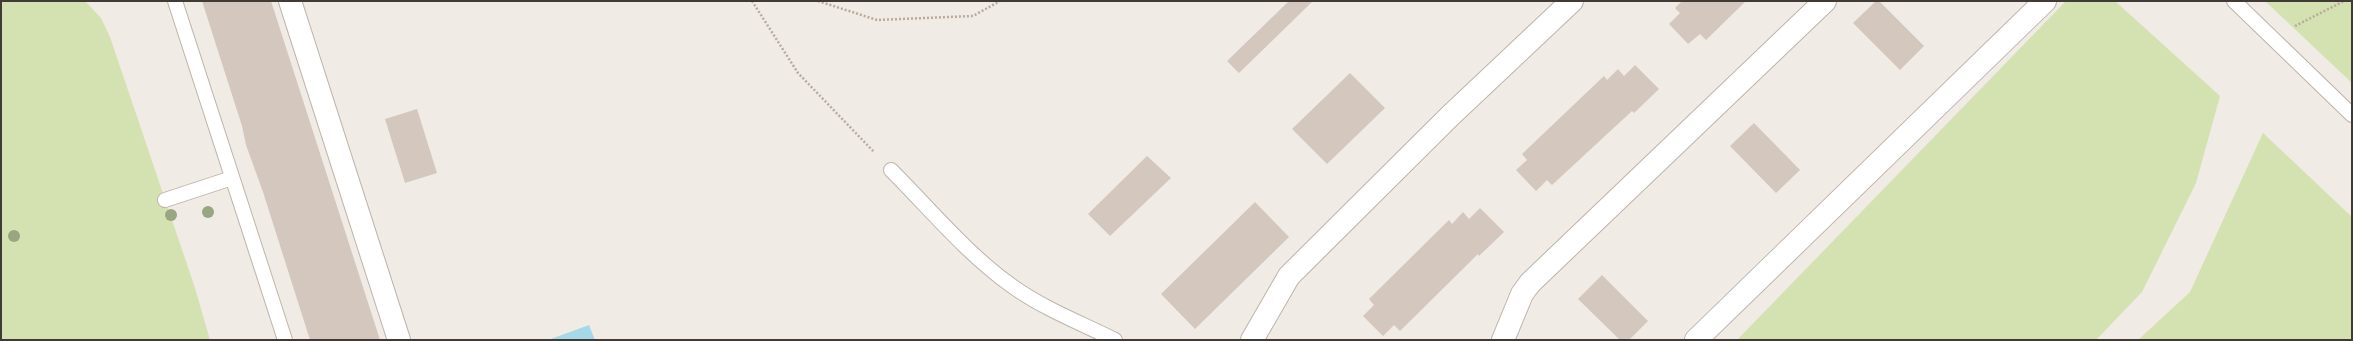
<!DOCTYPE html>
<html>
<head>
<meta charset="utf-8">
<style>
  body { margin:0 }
  #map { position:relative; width:2353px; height:341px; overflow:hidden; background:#f0ebe5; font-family:Poppins,sans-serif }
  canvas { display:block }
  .frame { position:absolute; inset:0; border:2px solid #423b35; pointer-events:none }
</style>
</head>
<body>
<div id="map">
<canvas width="2353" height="341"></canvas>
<div class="frame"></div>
</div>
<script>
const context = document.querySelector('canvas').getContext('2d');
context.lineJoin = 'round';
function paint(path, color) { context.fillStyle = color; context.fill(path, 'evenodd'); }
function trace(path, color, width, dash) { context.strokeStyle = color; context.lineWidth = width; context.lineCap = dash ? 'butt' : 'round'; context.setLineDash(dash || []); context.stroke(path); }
paint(new Path2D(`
  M1,1H85L101,18L110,37L195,288L210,340H1Z
  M2066,1H2115L2220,96L2196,183L2142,292L2096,340H1737Z
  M2265,1H2352V83Z
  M2263,133L2352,217V340H2138L2190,292Z`), '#d4e1b1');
paint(new Path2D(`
  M589,325L595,340H548Z`), '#a6d9e8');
paint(new Path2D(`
  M202,1H271L380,340H310L263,192L246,145L242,126Z
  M1289,1H1313L1239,73L1227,61Z
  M1682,1H1746L1706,40L1700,34L1688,44L1669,24L1680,13L1675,8Z
  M1876,1H1879L1924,46L1900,70L1853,23Z
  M1635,65L1659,89L1634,113L1632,111L1552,185L1547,180L1536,191L1516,170L1527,160L1522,154L1604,76L1607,80L1618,69L1624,76Z
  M1350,73L1385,108L1327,164L1292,129Z
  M417,109L437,173L405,183L385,119Z
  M1754,123L1800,170L1776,193L1730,146Z
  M1147,156L1171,178L1110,236L1088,214Z
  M1255,202L1289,237L1195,329L1161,294Z
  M1480,208L1504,232L1479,256L1478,254L1400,331L1394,325L1383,336L1363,316L1374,305L1369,299L1449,220L1452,224L1463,212L1469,219Z
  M1602,275L1648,321L1629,340H1620L1578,299Z`), '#d4c7be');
const lane = new Path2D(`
  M175,1L285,340
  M2234,1L2352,115
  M891,170C930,209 967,254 1012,286C1044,309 1081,323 1115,340
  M165,200L232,178`);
const street = new Path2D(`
  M290,1L399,340
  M1252,340L1289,276L1450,116L1572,1
  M1503,340L1522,294L1530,283L1825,1
  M1696,340L2045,1`);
trace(lane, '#beb4ab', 16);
trace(street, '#beb4ab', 24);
trace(new Path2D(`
  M752,1L798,73L874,152
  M818,1L877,20L973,16L1000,1
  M2295,26L2344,1`), '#bbaa9b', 2.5, [2, 2]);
trace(lane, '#fff', 14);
trace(street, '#fff', 22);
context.fillStyle = '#99a681';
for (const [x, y] of [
  [208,212],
  [171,215],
  [14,236]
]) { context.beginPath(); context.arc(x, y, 6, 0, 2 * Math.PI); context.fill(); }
</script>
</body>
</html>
